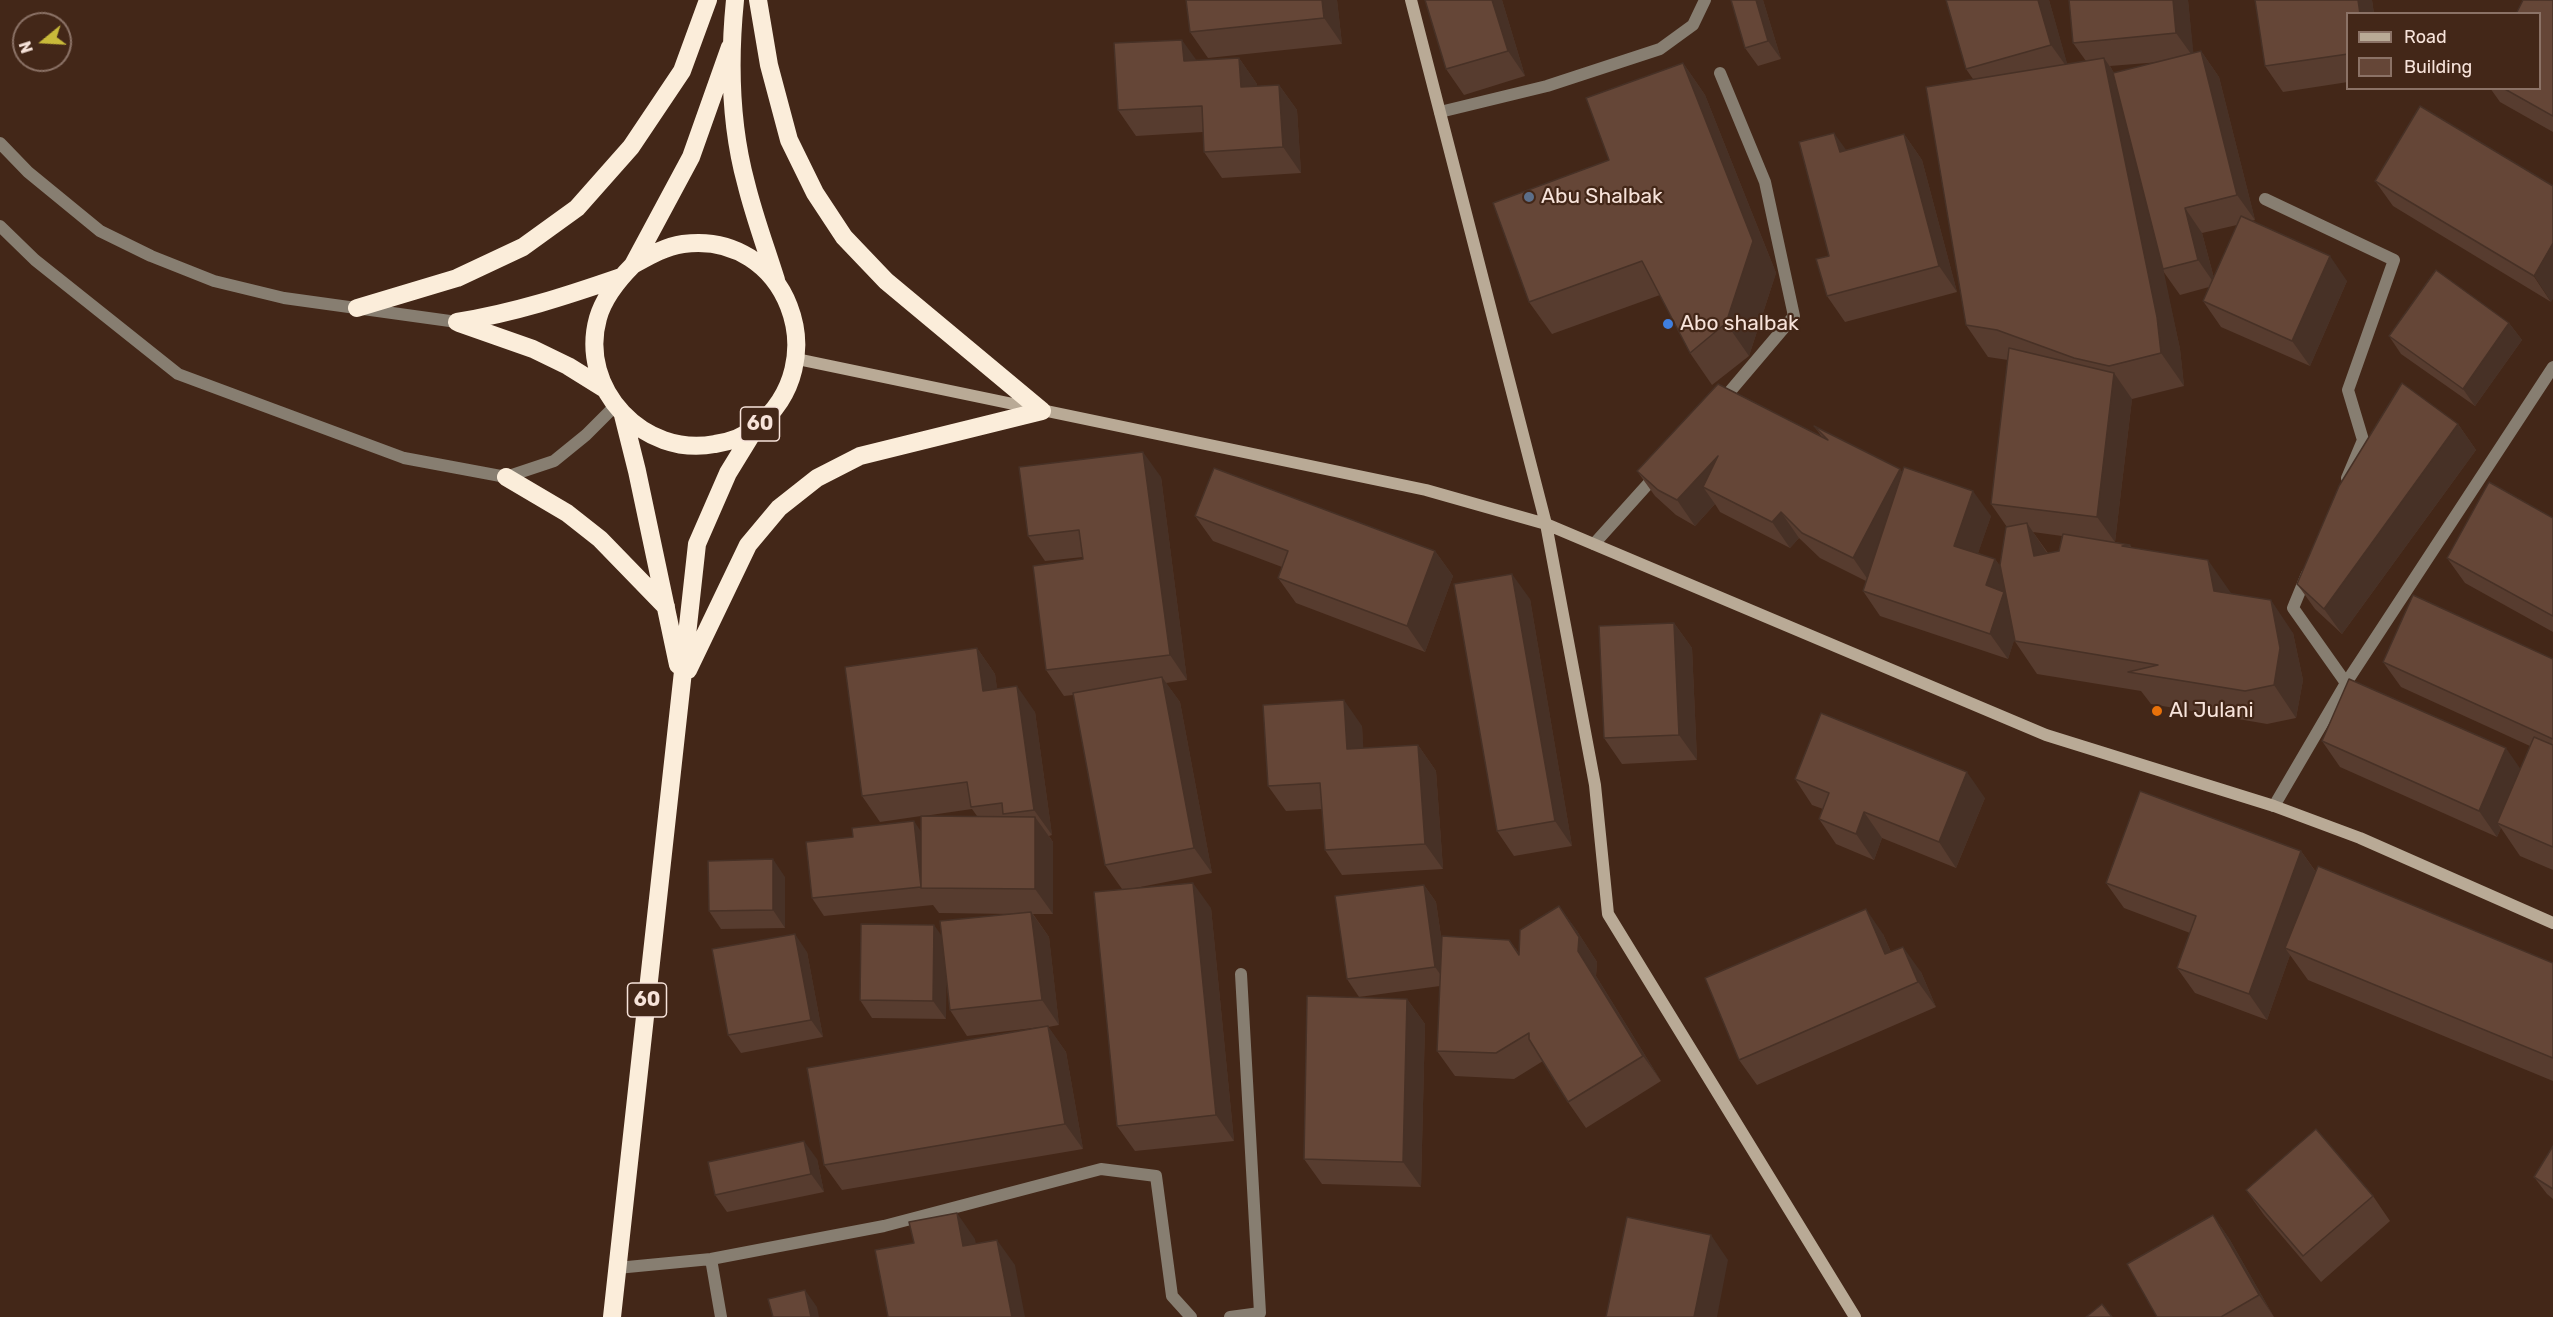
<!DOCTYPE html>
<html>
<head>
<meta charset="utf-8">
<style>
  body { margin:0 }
  #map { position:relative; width:2553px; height:1317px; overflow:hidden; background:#432718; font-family:Rubik,sans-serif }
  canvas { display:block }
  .legend { position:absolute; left:2346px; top:12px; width:195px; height:78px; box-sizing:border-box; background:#432718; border:2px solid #8b7266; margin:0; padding:8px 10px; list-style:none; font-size:18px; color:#f7e3da }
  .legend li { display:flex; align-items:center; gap:12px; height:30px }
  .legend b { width:30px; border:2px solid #8b7266 }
  .north { position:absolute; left:12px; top:12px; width:60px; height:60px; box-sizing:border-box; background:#432718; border:2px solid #8b7266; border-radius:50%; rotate:252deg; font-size:16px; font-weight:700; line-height:24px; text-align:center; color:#f7e3da }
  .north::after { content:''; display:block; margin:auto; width:21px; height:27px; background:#c9ba3a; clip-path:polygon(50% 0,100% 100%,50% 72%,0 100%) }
</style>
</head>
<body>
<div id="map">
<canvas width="2553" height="1317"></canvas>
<ul class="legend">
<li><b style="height:8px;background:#b9aa96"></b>Road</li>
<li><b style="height:16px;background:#654637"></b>Building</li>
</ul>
<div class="north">N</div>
</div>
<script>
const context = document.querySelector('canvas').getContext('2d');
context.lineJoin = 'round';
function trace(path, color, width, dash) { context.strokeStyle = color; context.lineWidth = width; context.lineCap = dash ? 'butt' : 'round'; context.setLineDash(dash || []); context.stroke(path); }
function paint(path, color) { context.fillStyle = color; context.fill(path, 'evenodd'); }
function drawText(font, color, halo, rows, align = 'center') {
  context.font = font + ' Rubik,sans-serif'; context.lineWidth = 4.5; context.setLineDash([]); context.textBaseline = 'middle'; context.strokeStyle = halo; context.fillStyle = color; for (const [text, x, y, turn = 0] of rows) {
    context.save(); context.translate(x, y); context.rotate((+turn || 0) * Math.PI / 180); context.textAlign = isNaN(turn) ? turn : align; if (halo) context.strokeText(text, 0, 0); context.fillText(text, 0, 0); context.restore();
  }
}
trace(new Path2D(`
  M1720,73L1765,182L1794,316L1721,402
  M1440,112L1547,86L1660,49L1693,25L1705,0
  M0,143L28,172L100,231L151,256L214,281L284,298L457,322
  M2265,199L2394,260L2348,390L2363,440L2347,478
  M0,226L35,260L178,374L404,458L506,477L554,461L586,435L615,406
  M1594,544L1657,474
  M2307,574L2293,608L2346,683
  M2274,806L2346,683L2553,367
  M711,1259L721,1317
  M617,1268L711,1259L884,1226L1101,1169L1156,1176L1172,1296L1191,1317
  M1230,1317L1260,1313L1241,974`), '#877e71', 12);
trace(new Path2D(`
  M1411,0L1546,524L1595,785L1608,914L1855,1317
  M797,359L1426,490L1546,524L2046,735L2274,806L2360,838L2553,923`), '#b9aa96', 12);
trace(new Path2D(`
  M735,0C729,60 730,124 746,183C754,216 766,248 776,280
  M758,0L769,65L789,140L815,193L844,237L886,281L1042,411
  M633,265C649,256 664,247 683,244C787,230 837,363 756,427C745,436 729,442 715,444C644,458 578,389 598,318C604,297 618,280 633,265L691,157L730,47
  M357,308L457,278L523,247L577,208L631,147L682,71L708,0
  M457,322C514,313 566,296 621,277
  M459,323L533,349L568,366L605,389
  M623,415L637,471L678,665
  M506,477L567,513L600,539L666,607
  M688,670L748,545L779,508L817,478L860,456L1042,411
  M612,1317L697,544L728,473L755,429`), '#fbedda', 18);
paint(new Path2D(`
  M1337,0L1342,44L1208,58L1190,32Z
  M1502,0L1525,76L1464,95L1446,69Z
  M1763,0L1781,59L1758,66L1745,48Z
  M2049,0L2067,64L2086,61L2073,43L2188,0L2193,53L2201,51L2219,77L2255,220L2251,221L2347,281L2310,366L2221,327L2203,301L2209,287L2180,295L2163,271L2180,349L2184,386L2132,399L2115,542L2130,545L2132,548L2231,593V594L2293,633L2303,680L2296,718L2267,724L2151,704L2141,691L2037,674L2014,640L2008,659L1880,616L1863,591L1866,581L1820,558L1799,538L1790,548L1720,512L1715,504L1695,526L1676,515L1655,496L1637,471L1822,437L1814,426L1902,472L1991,516L1978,553L1995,559L2000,566L2007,527L1991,504L2008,360L1988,357L1966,325L1973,79L1966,69ZM2160,62L2114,73L2110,66ZM2237,225L2214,278L2202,233ZM2033,532L2062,536L2059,551L2048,553Z
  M2255,0H2372L2374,14H2348V82L2283,92L2265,66Z
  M2553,0V132L2500,102L2490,88H2540Z
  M1239,58L1257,84V86L1279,85L1297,110L1301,173L1222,178L1204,152L1203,132L1136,136L1118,110L1196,61Z
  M1683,63L1705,95L1776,273L1749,356L1712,385L1690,353L1660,295L1552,334L1529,302L1609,160Z
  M2420,106L2551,302L2393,206L2375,181Z
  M1904,134L1922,160L1957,292L1845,322L1827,296L1829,256L1846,150Z
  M2509,323L2522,340L2475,406L2401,354L2389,336Z
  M2458,424L2476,450L2342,634L2315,609L2297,584Z
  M1161,477L1187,680L1166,683L1180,702L1212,873L1130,889L1211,908L1234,1141L1135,1151L1117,1126L1122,889L1105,865L1073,695L1064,696L1046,670L1083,559V557L1045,561L1028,536Z
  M1195,516L1435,551L1453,576L1425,652L1296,603L1278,578L1282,567L1213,541Z
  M2553,518V632L2465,583L2447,558Z
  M1530,599L1572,846L1514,856L1497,831Z
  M1674,623L1692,648L1697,760L1622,764L1604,738Z
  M977,648L995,674L997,689L1035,712L1052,835L1049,836L1053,842V914H1033L1049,937L1059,1025L1048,1027L1066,1052L1083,1149L842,1190L824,1165L1041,1027L967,1036L950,1010L946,980V1019L872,1018L860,1000L941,935L1013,914L939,913L933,905L824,916L812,898L853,837L921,831V816L880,822L862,796ZM972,809L977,816H924Z
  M2553,659V870L2520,856L2501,828L2497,837L2340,767L2322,741L2520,769L2530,746L2401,687L2383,662Z
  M1362,726L1363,748L1418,745L1436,771L1443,869L1342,875L1325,850L1322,809L1286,811L1268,786Z
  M1795,779L1985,798L1956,868L1882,838L1874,860L1836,844L1819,819L1823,809L1812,805Z
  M2301,851L2316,872L2553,963V1081L2308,980L2290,955L2267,1020L2195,993L2177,968L2190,933L2124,908L2106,883Z
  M785,877V928L721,929L709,911Z
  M1424,885L1436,902L1442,943L1509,940L1519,953L1559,906L1577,931L1597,962L1596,976L1661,1081L1586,1128L1568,1102L1543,1061L1514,1079L1455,1076L1437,1051L1440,986L1359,997L1347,979Z
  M1883,934L1891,952L1921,972L1936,1007L1757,1085L1739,1060Z
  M807,952L823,1037L741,1053L728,1035Z
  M1407,999L1425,1024L1421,1187L1322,1184L1304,1159Z
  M2553,1146V1199L2547,1194L2534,1177Z
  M817,1159L824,1192L727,1212L715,1195Z
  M2246,1190L2373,1196L2390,1221L2321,1282L2264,1215Z
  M2213,1215L2230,1240L2274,1317H2157Z`), '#573c2f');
paint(new Path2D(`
  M1322,0H1337L1342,44L1324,18Z
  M1492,0H1502L1525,76L1508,51Z
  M1756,0H1763L1781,59L1768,41Z
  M2038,0H2049L2069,70L2051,45Z
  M2173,0H2188L2194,58L2176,33Z
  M2358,0H2372L2374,14H2360Z
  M1182,40L1200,65L1184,61Z
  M2201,51L2219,77L2255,220L2237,195Z
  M1239,58L1257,84L1259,112L1241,87Z
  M2104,58L2126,90L2180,349L2184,386L2161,353Z
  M1683,63L1705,95L1776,273L1749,356L1726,323Z
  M1279,85L1297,110L1301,173L1283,147Z
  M1834,133L1852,158L1840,152Z
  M1904,134L1922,160L1957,292L1939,266Z
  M2185,208L2202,233L2216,286L2198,260Z
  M2553,243V299L2551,302L2534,276Z
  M2330,256L2347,281L2310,366L2292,341Z
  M2509,323L2522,340L2475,406L2463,389Z
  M2114,373L2132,399L2115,542L2097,517Z
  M2458,424L2476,450L2342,634L2324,609Z
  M1143,452L1161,477L1187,680L1170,655Z
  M1718,456L1703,487L1715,504L1695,526L1677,500Z
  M1900,469L1918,495L1871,584L1853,558Z
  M1973,491L1991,516L1972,571L1954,546Z
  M1781,512L1799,538L1790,548L1772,522Z
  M2027,523L2049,556H2034Z
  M1435,551L1453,576L1425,652L1407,626Z
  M1995,559L2013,584L2022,617L2008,659L1990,634L1986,585Z
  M2208,560L2231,593L2237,623L2214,591Z
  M1512,574L1530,599L1572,846L1555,821Z
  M2271,600L2293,633L2303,680L2296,718L2274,685Z
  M1674,623L1692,648L1697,760L1679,735Z
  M977,648L995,674L1001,716L983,691Z
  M1162,677L1180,702L1212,873L1194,848Z
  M1017,686L1035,712L1052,835L1034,810Z
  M1344,700L1362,726L1365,775L1347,749Z
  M1418,745L1436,771L1443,869L1425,844Z
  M2506,748L2524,774L2497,823L2501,828L2497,837L2479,811Z
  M1967,772L1985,798L1956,868L1939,842Z
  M1864,812L1882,838L1874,860L1856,834Z
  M1035,817L1053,842V914L1035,889Z
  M914,821L926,839L921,888Z
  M2301,851L2319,877L2285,948L2290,955L2267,1020L2249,994Z
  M773,859L785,877V928L773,910Z
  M1193,883L1211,908L1234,1141L1216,1115Z
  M1424,885L1436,902L1448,985L1435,967Z
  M1559,906L1577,931L1597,962L1596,976L1661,1081L1643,1056L1578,951Z
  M1866,909L1883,934L1903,980L1885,954Z
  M1031,912L1049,937L1059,1025L1042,1000Z
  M934,925L947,943L946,1019L933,1001Z
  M795,934L807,952L823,1037L811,1020Z
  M1903,947L1921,972L1936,1007L1918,982Z
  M1407,999L1425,1024L1421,1187L1403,1162Z
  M1048,1026L1066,1052L1083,1149L1065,1124Z
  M804,1141L817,1159L824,1192L811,1174Z
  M957,1213L975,1239L981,1272L963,1246Z
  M2213,1215L2230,1240L2274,1317L2259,1295Z
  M1711,1235L1728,1260L1717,1317H1694Z
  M997,1240L1015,1265L1025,1317H1012Z
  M805,1290L817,1307L819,1317H811Z`), '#473126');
const building = new Path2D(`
  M1186,0H1322L1324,18L1190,32Z
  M1425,0H1492L1508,51L1446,69Z
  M1731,0H1756L1768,41L1745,48Z
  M1946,0H2038L2051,45L1966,69Z
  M2069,0H2173L2176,33L2073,43Z
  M2255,0H2358L2360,14H2348V54L2265,66Z
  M2523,0H2553V116L2503,88H2540V14H2516Z
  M1182,40L1184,61L1239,58L1241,87L1279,85L1283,147L1204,152L1202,106L1118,110L1114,43Z
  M2201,51L2237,195L2185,208L2198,260L2163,269L2113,73Z
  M2104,58L2157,317L2161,353L2109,366L2074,358L1997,330L1966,325L1926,87Z
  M1683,63L1753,241L1726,323L1690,353L1642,261L1529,302L1493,203L1609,160L1586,98Z
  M2420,106L2553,186V243L2534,276L2375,181Z
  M1834,133L1840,152L1904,134L1939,266L1827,296L1816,259L1829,256L1799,142Z
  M2241,216L2330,256L2292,341L2203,301Z
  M2436,270L2509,323L2463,389L2389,336Z
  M2009,348L2114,373L2097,517L1991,504Z
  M2402,383L2458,424L2324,609L2297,584L2339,486Z
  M1718,384L1828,440L1814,426L1900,469L1853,558L1802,533L1781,512L1772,522L1703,487L1718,456L1677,500L1658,490L1637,471Z
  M1143,452L1170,655L1046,670L1033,566L1083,559L1079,530L1028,536L1019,467Z
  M1904,467L1973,491L1954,546L1995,559L1986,585L2004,592L1990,634L1863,591Z
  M1214,468L1435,551L1407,626L1278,578L1288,551L1195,516Z
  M2489,482L2553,518V616L2447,558Z
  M2027,523L2034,556L2059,551L2063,534L2130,545L2122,546L2208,560L2214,591L2271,600L2280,648L2274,685L2245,691L2128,672L2158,665L2015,641L2000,565L2006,527Z
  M1512,574L1555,821L1497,831L1454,584Z
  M2413,595L2553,659V739L2383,662Z
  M1674,623L1679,735L1604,738L1599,626Z
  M977,648L983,691L1017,686L1034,810L1003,814L1002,803L971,807L967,782L862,796L845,667Z
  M1162,677L1194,848L1105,865L1073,693Z
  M2349,679L2506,748L2479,811L2322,741Z
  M1344,700L1347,749L1418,745L1425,844L1325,850L1320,783L1268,786L1263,705Z
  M1821,713L1967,772L1939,842L1864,812L1856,834L1819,819L1829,793L1795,779Z
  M2534,737L2553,745V847L2497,823Z
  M2140,791L2301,851L2249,994L2177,968L2196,916L2106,883Z
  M921,816L1035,817V889L921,888Z
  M914,821L921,887L812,898L806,842L853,837L852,828Z
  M773,859V910L709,911L708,861Z
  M2318,866L2553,963V1058L2285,948Z
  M1193,883L1216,1115L1117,1126L1094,892Z
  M1424,885L1435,967L1347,979L1335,896Z
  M1559,906L1579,937L1578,951L1643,1056L1568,1102L1529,1039V1033L1496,1053L1437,1051L1442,936L1509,940L1519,955L1520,930Z
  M1866,909L1885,954L1903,947L1918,982L1739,1060L1705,978Z
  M1031,912L1042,1000L950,1010L940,921Z
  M861,924L934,925L933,1001L860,1000Z
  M795,934L811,1020L728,1035L712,949Z
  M1307,996L1407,999L1403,1162L1304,1159Z
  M1048,1026L1065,1124L824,1165L807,1068Z
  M2316,1129L2373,1196L2303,1256L2246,1190Z
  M804,1141L811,1174L715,1195L708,1162Z
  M2553,1146V1189L2534,1177Z
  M957,1213L963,1246L997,1240L1012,1317H888L875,1250L914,1243L909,1222Z
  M2213,1215L2259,1295L2221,1317H2157L2127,1264Z
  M1627,1217L1711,1235L1694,1317H1606Z
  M805,1290L811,1317H773L768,1299Z
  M2102,1304L2112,1317H2086Z`);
paint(building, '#654637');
trace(building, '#473126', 1.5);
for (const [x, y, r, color] of [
  [1529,197,6,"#5c6f8a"],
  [1668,324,6,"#3f7fe0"],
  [2157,711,6,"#e8710a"]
]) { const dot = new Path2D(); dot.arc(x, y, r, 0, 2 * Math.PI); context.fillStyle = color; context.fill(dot); trace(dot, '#432718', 2); }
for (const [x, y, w] of [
  [760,424,39],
  [647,1000,39]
]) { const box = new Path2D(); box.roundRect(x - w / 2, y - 17, w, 34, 4.5); context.fillStyle = '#432718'; context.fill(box); trace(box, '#f7e3da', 1.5); }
drawText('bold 20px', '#f7e3da', null, [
  ["60",760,424],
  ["60",647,1000]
]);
drawText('21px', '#f7e3da', '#432718', [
  ["Abu Shalbak",1541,197],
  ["Abo shalbak",1680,324],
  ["Al Julani",2169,711]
], 'left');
</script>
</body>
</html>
